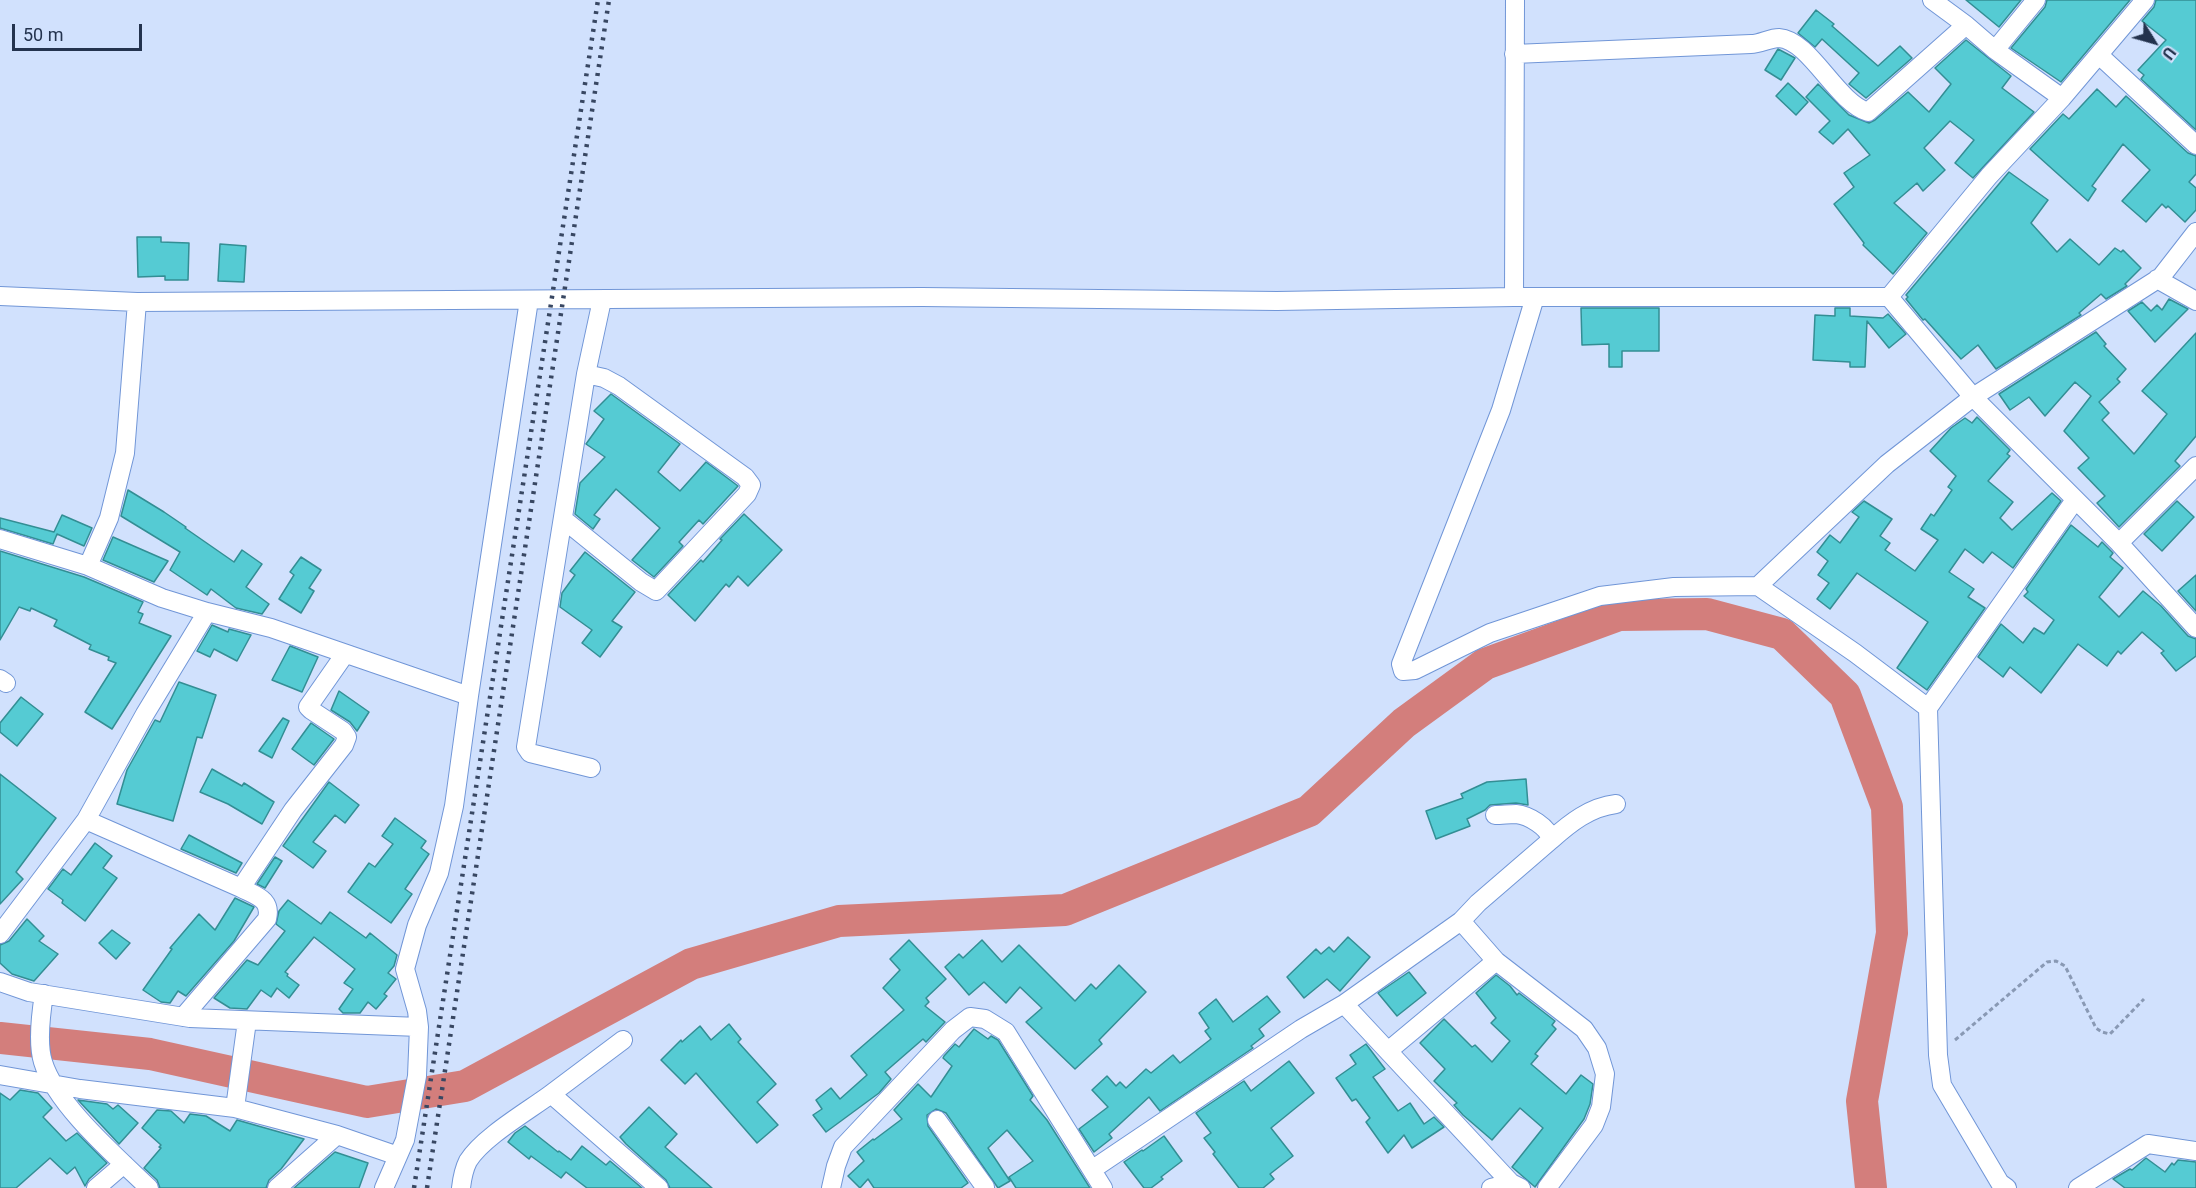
<!DOCTYPE html>
<html>
<head>
<meta charset="utf-8">
<style>
  body { margin:0 }
  #map { position:relative; width:2196px; height:1188px; overflow:hidden; background:#d1e1fd; font-family:Roboto,sans-serif }
  canvas { display:block }
  .north { position:absolute; left:2124px; top:12px; width:60px; height:60px; -webkit-text-stroke:4px #d1e1fd; paint-order:stroke; rotate:127deg; font-size:16px; font-weight:700; line-height:24px; text-align:center; color:#24334e }
  .north::after { content:''; display:block; margin:auto; width:21px; height:27px; background:#24334e; clip-path:polygon(50% 0,100% 100%,50% 72%,0 100%) }
  .scale { position:absolute; left:12px; top:24px; width:130px; height:27px; box-sizing:border-box; border:3px solid #24334e; border-top:0; padding-left:8px; font-size:18px; line-height:21px; white-space:nowrap; color:#24334e; -webkit-text-stroke:4px #d1e1fd; paint-order:stroke }
</style>
</head>
<body>
<div id="map">
<canvas width="2196" height="1188"></canvas>
<div class="north">U</div>
<div class="scale">50 m</div>
</div>
<script>
const context = document.querySelector('canvas').getContext('2d');
context.lineJoin = 'round';
function trace(path, color, width, dash) { context.strokeStyle = color; context.lineWidth = width; context.lineCap = dash ? 'butt' : 'round'; context.setLineDash(dash || []); context.stroke(path); }
function paint(path, color) { context.fillStyle = color; context.fill(path, 'evenodd'); }
trace(new Path2D(`
  M0,1038L150,1054L367,1102L465,1086L691,964L839,921L1065,910L1309,811L1404,723L1485,664L1619,615L1707,614L1782,634L1845,695L1887,807L1892,933L1862,1101L1871,1188`), '#d37e7c', 32);
const building = new Path2D(`
  M1966,0H2021L1999,27Z
  M2047,0H2130L2061,82L2011,48L2045,7Z
  M2156,0H2196V130L2141,79L2144,75L2138,70L2166,40L2142,21L2154,7Z
  M1816,10L1834,24L1832,26L1878,66L1900,46L1912,58L1866,98L1849,84L1859,73L1822,39L1815,47L1798,33Z
  M1966,40L2011,76L2002,88L2034,112L1973,178L1955,163L1974,140L1950,121L1924,148L1945,170L1923,191L1917,183L1894,203L1927,233L1893,274L1863,245L1864,243L1834,204L1854,187L1844,173L1870,155L1848,129L1833,144L1819,132L1830,121L1806,97L1818,84L1849,115L1869,123L1875,120L1908,92L1929,112L1951,84L1935,68Z
  M1778,49L1795,58L1781,80L1765,70Z
  M1788,83L1808,102L1796,115L1776,96Z
  M2097,89L2116,107L2126,96L2188,153L2196,156V174L2189,182L2196,188V210L2185,222L2168,206L2166,208L2162,204L2146,222L2122,201L2150,170L2123,144L2092,186L2096,189L2088,201L2030,149L2063,114L2069,119Z
  M2009,172L2048,200L2031,223L2057,252L2070,239L2099,265L2115,248L2121,252L2123,250L2141,268L2125,284L2127,286L2106,299L2101,294L2079,313L2081,315L1996,369L1978,345L1961,359L1925,319L1923,320L1906,299L1908,297L1906,295Z
  M137,237H161V242L189,243L188,280H165V276L138,277Z
  M220,244L246,246L244,282L218,281Z
  M2169,299L2188,309L2155,342L2128,311L2142,302L2151,311L2157,305L2162,310Z
  M1581,308H1659V351H1622V367H1609V344L1582,345Z
  M1835,308H1850V316L1883,318L1888,314L1906,334L1889,348L1867,321L1865,367H1850V362L1813,360L1815,315L1835,316Z
  M2096,332L2106,344L2104,346L2126,369L2117,379L2120,382L2099,402L2109,413L2102,420L2134,454L2167,414L2142,391L2196,333V436L2175,461L2180,466L2119,527L2097,503L2105,496L2078,468L2089,458L2064,431L2091,396L2075,382L2045,416L2029,397L2010,410L1999,394Z
  M611,394L680,444L658,472L680,491L706,462L738,486L703,524L699,520L679,542L683,546L654,577L632,560L660,528L616,489L594,515L600,519L593,529L575,514L580,483L605,457L586,444L604,419L594,411Z
  M1977,417L2010,450L2007,454L2010,456L1988,481L2013,502L2000,518L2012,530L2052,493L2061,501L2013,568L1992,552L1983,563L1965,549L1949,572L1974,589L1968,597L1985,608L1927,690L1897,668L1928,622L1857,573L1830,609L1817,599L1829,583L1818,575L1828,561L1817,552L1830,535L1840,543L1859,517L1852,512L1864,501L1892,519L1880,536L1890,543L1885,550L1915,571L1938,540L1921,529L1931,514L1934,516L1952,490L1948,487L1956,476L1930,451L1951,428L1965,418L1972,423Z
  M128,490L164,512L186,527L185,528L234,562L242,550L262,564L246,587L269,604L262,614L236,608L211,589L207,595L170,570L180,552L121,516Z
  M2177,501L2194,517L2162,551L2144,534Z
  M744,514L782,550L748,586L738,576L729,587L726,584L695,621L668,595L701,560L703,562L722,540L720,539Z
  M62,515L92,528L84,546L57,534L53,544L0,528V518L54,532Z
  M2071,525L2098,547L2102,542L2113,553L2110,557L2123,568L2099,597L2119,617L2143,591L2161,606L2188,636L2196,639V656L2176,671L2161,653L2164,651L2142,632L2121,654L2118,651L2107,666L2078,644L2041,693L2010,667L2003,677L1978,657L2001,624L2023,643L2034,628L2044,634L2054,620L2024,596L2028,592L2026,589Z
  M113,537L168,561L154,582L103,560Z
  M0,551L84,577L143,602L138,612L143,614L139,623L171,636L112,729L85,712L116,663L108,660L109,657L89,649L91,645L54,626L57,620L31,608L30,611L19,607L0,640Z
  M585,552L635,592L612,621L622,627L600,657L582,643L592,630L560,607L562,593L575,575L570,571Z
  M301,557L321,570L309,588L314,591L301,613L279,599L294,575L290,572Z
  M2196,575V611L2178,591Z
  M212,625L228,632L229,629L251,635L237,661L214,649L210,657L197,651Z
  M290,646L318,657L302,692L272,680Z
  M179,682L216,695L202,738L197,737L173,821L117,804L127,770L155,720L160,722Z
  M339,691L369,712L357,731L350,722L331,710Z
  M21,697L43,714L17,746L0,732V723Z
  M283,718L289,721L272,758L259,751Z
  M311,723L334,739L314,765L292,749Z
  M212,769L242,786L244,783L274,802L262,824L228,804L200,792Z
  M0,774L56,818L16,872L23,879L0,904Z
  M1526,779L1528,805L1516,803L1490,805L1485,810L1467,819L1470,826L1436,839L1426,811L1463,798L1461,794L1487,782Z
  M329,782L359,805L345,823L335,815L313,842L326,851L313,868L283,846Z
  M395,818L426,841L421,848L429,854L405,889L412,894L391,923L348,892L369,863L375,867L393,844L382,836Z
  M189,835L242,863L236,873L181,849Z
  M95,843L112,856L103,868L117,878L85,921L62,903L63,900L48,889L63,869L71,875Z
  M275,857L282,861L265,888L257,884Z
  M235,898L254,907L234,941L186,996L178,991L170,1003L161,1002L143,990L172,949L170,948L199,914L215,930Z
  M288,900L321,924L330,912L366,938L370,933L397,955L394,966L388,973L396,979L384,994L387,996L376,1009L368,1002L360,1013H343L339,1009L353,989L344,983L355,969L314,937L285,972L288,974L287,976L299,985L289,998L277,988L271,997L261,990L247,1009L230,1008L214,998L247,960L258,965L285,931L276,924L279,911Z
  M27,919L44,936L39,941L58,954L34,981L12,974L0,963V945L9,941Z
  M112,930L130,943L116,959L99,943Z
  M1348,937L1370,957L1340,991L1327,979L1304,998L1287,977L1316,949L1321,954L1329,947L1334,952Z
  M909,940L946,979L926,998L929,1002L925,1006L945,1022L926,1042L923,1039L885,1072L891,1079L879,1093L826,1132L813,1115L822,1109L816,1100L831,1088L840,1099L867,1075L851,1056L904,1010L883,988L900,970L890,959Z
  M982,940L1002,962L1019,945L1075,1001L1091,984L1096,989L1119,965L1146,992L1099,1040L1102,1044L1075,1069L1026,1022L1042,1008L1020,987L1006,1003L984,982L969,995L945,967L959,954L963,958Z
  M1409,972L1426,993L1397,1016L1378,993Z
  M1496,975L1510,986L1517,995L1519,993L1555,1021L1552,1025L1556,1029L1535,1054L1538,1056L1531,1064L1566,1094L1581,1075L1593,1084L1590,1104L1584,1119L1535,1187L1512,1167L1543,1128L1520,1108L1492,1140L1463,1115L1454,1105L1457,1103L1434,1081L1445,1069L1420,1043L1444,1019L1472,1047L1475,1045L1492,1062L1510,1041L1491,1023L1496,1018L1476,993Z
  M1267,996L1280,1012L1259,1029L1264,1036L1251,1046L1253,1048L1160,1111L1149,1097L1109,1134L1112,1138L1094,1152L1079,1129L1108,1107L1092,1090L1107,1076L1116,1086L1120,1082L1126,1088L1146,1069L1151,1073L1173,1055L1180,1063L1211,1039L1205,1031L1209,1028L1199,1013L1216,999L1233,1022Z
  M729,1024L741,1039L738,1042L776,1084L757,1102L778,1125L757,1143L696,1073L685,1084L661,1060L681,1040L682,1042L700,1026L711,1040Z
  M974,1029L988,1039L991,1036L998,1040L1033,1096L1030,1100L1047,1120L1090,1188H1016L1009,1177L1033,1161L1007,1130L988,1148L1010,1181L998,1188L946,1113L936,1109L927,1115L928,1126L968,1183L961,1188H874L868,1179L860,1188L848,1176L864,1161L857,1152L873,1139L874,1140L902,1119L894,1110L918,1084L931,1097L952,1066L943,1058L944,1056L955,1044L959,1047Z
  M1366,1044L1385,1069L1373,1077L1398,1111L1410,1103L1424,1124L1434,1117L1444,1127L1412,1148L1404,1135L1388,1153L1366,1122L1370,1118L1356,1099L1352,1101L1336,1078L1356,1064L1350,1055Z
  M1289,1061L1314,1093L1271,1128L1293,1156L1270,1174L1274,1179L1263,1188H1239L1213,1154L1215,1152L1204,1138L1211,1133L1196,1113L1244,1081L1251,1091Z
  M20,1090L38,1093L52,1108L43,1117L66,1141L77,1133L107,1163L89,1179L85,1186L75,1167L67,1174L50,1158L16,1188H0V1093L10,1100Z
  M78,1100L107,1104L113,1109L118,1105L138,1123L119,1144Z
  M649,1107L677,1134L665,1147L712,1188H670L666,1180L626,1144L620,1137Z
  M157,1110L171,1111L184,1123L190,1114L206,1116L230,1131L237,1120L304,1139L281,1169L269,1180L266,1188H160L157,1180L144,1168L161,1148L159,1147L161,1145L142,1128Z
  M525,1126L558,1152L559,1151L571,1160L582,1146L606,1165L610,1161L642,1188H587L566,1172L561,1178L531,1156L529,1159L508,1142L515,1133Z
  M1164,1136L1182,1161L1161,1177L1163,1179L1151,1188H1144L1124,1162L1142,1150L1143,1151Z
  M335,1152L368,1163L359,1188H294Z
  M2146,1158L2165,1172L2172,1163L2174,1165L2178,1160L2196,1162V1188H2125L2113,1179L2130,1169L2132,1170Z`);
paint(building, '#55cbd3');
trace(building, '#338e94', 1.5);
const minor = new Path2D(`
  M1932,0L1966,25L1995,50L2062,98
  M1995,50L2036,0
  M1514,54L1751,44C1760,44 1770,38 1779,38C1810,40 1836,102 1868,112L1966,25
  M2099,55L2196,145
  M2157,279L2196,301
  M0,296L137,302L922,297L1277,301L1514,297H1889
  M1514,297L1515,0
  M1535,297L1501,410L1401,664L1403,671L1415,670L1490,633L1600,596L1674,587L1758,586
  M1889,297L1973,397L2161,277L2196,232
  M1889,297L1989,176L2062,98L2145,0
  M563,519L641,582L656,591L747,494L751,485L745,477L619,386L604,378L586,374
  M0,539L88,566L162,598L207,612L271,628L469,696L454,806L439,873L417,925L405,969L417,1011L419,1027L417,1076L405,1140L384,1188
  M2119,543L2196,466
  M88,566L109,518L125,453L137,302
  M0,679L6,683
  M469,696L529,300
  M1928,708L1855,653L1758,586L1887,464L1973,397L2119,543L2196,628
  M591,768L530,753L526,747L586,374L602,300
  M1495,815C1502,815 1509,814 1516,814C1528,815 1549,827 1551,840L1478,903L1461,921L1496,961L1584,1029L1597,1048L1605,1074L1601,1107L1594,1125L1547,1188
  M86,820L241,888C256,896 272,899 267,919L183,1017
  M1551,840C1570,823 1590,807 1616,804
  M241,888L293,810L344,745L347,737L343,731L311,710L308,707L345,654
  M0,934L86,820L145,714L207,612
  M0,982L29,992L190,1018L419,1027
  M44,994C41,1013 37,1043 43,1062C56,1105 117,1157 149,1188
  M1344,1004L1461,921
  M623,1040L551,1094L659,1188
  M1388,1051L1496,961
  M0,1075L80,1089L235,1108L337,1135L398,1156
  M235,1108L247,1021
  M937,1120L985,1187
  M1093,1169L1301,1029L1344,1004L1511,1183L1521,1188
  M96,1188L124,1164
  M277,1188L337,1135
  M461,1188C462,1179 464,1169 468,1161C483,1137 528,1111 551,1094
  M831,1188L836,1166L843,1147L953,1030L970,1017L985,1019L1006,1032L1103,1188
  M1491,1188L1511,1183
  M2007,1188L2000,1183L1942,1085L1938,1055L1928,708L2075,500
  M2078,1188L2148,1144L2196,1151`);
trace(minor, '#7196d7', 20);
trace(new Path2D(`
  M1955,1040L2047,962L2056,961L2065,966L2096,1028L2102,1032L2110,1034L2144,999`), '#8999b4', 3, [4.5, 3]);
trace(minor, '#fff', 18);
trace(new Path2D(`
  M414,1188L598,0
  M427,1188L609,0`), '#384762', 4.5, [3, 6]);
</script>
</body>
</html>
